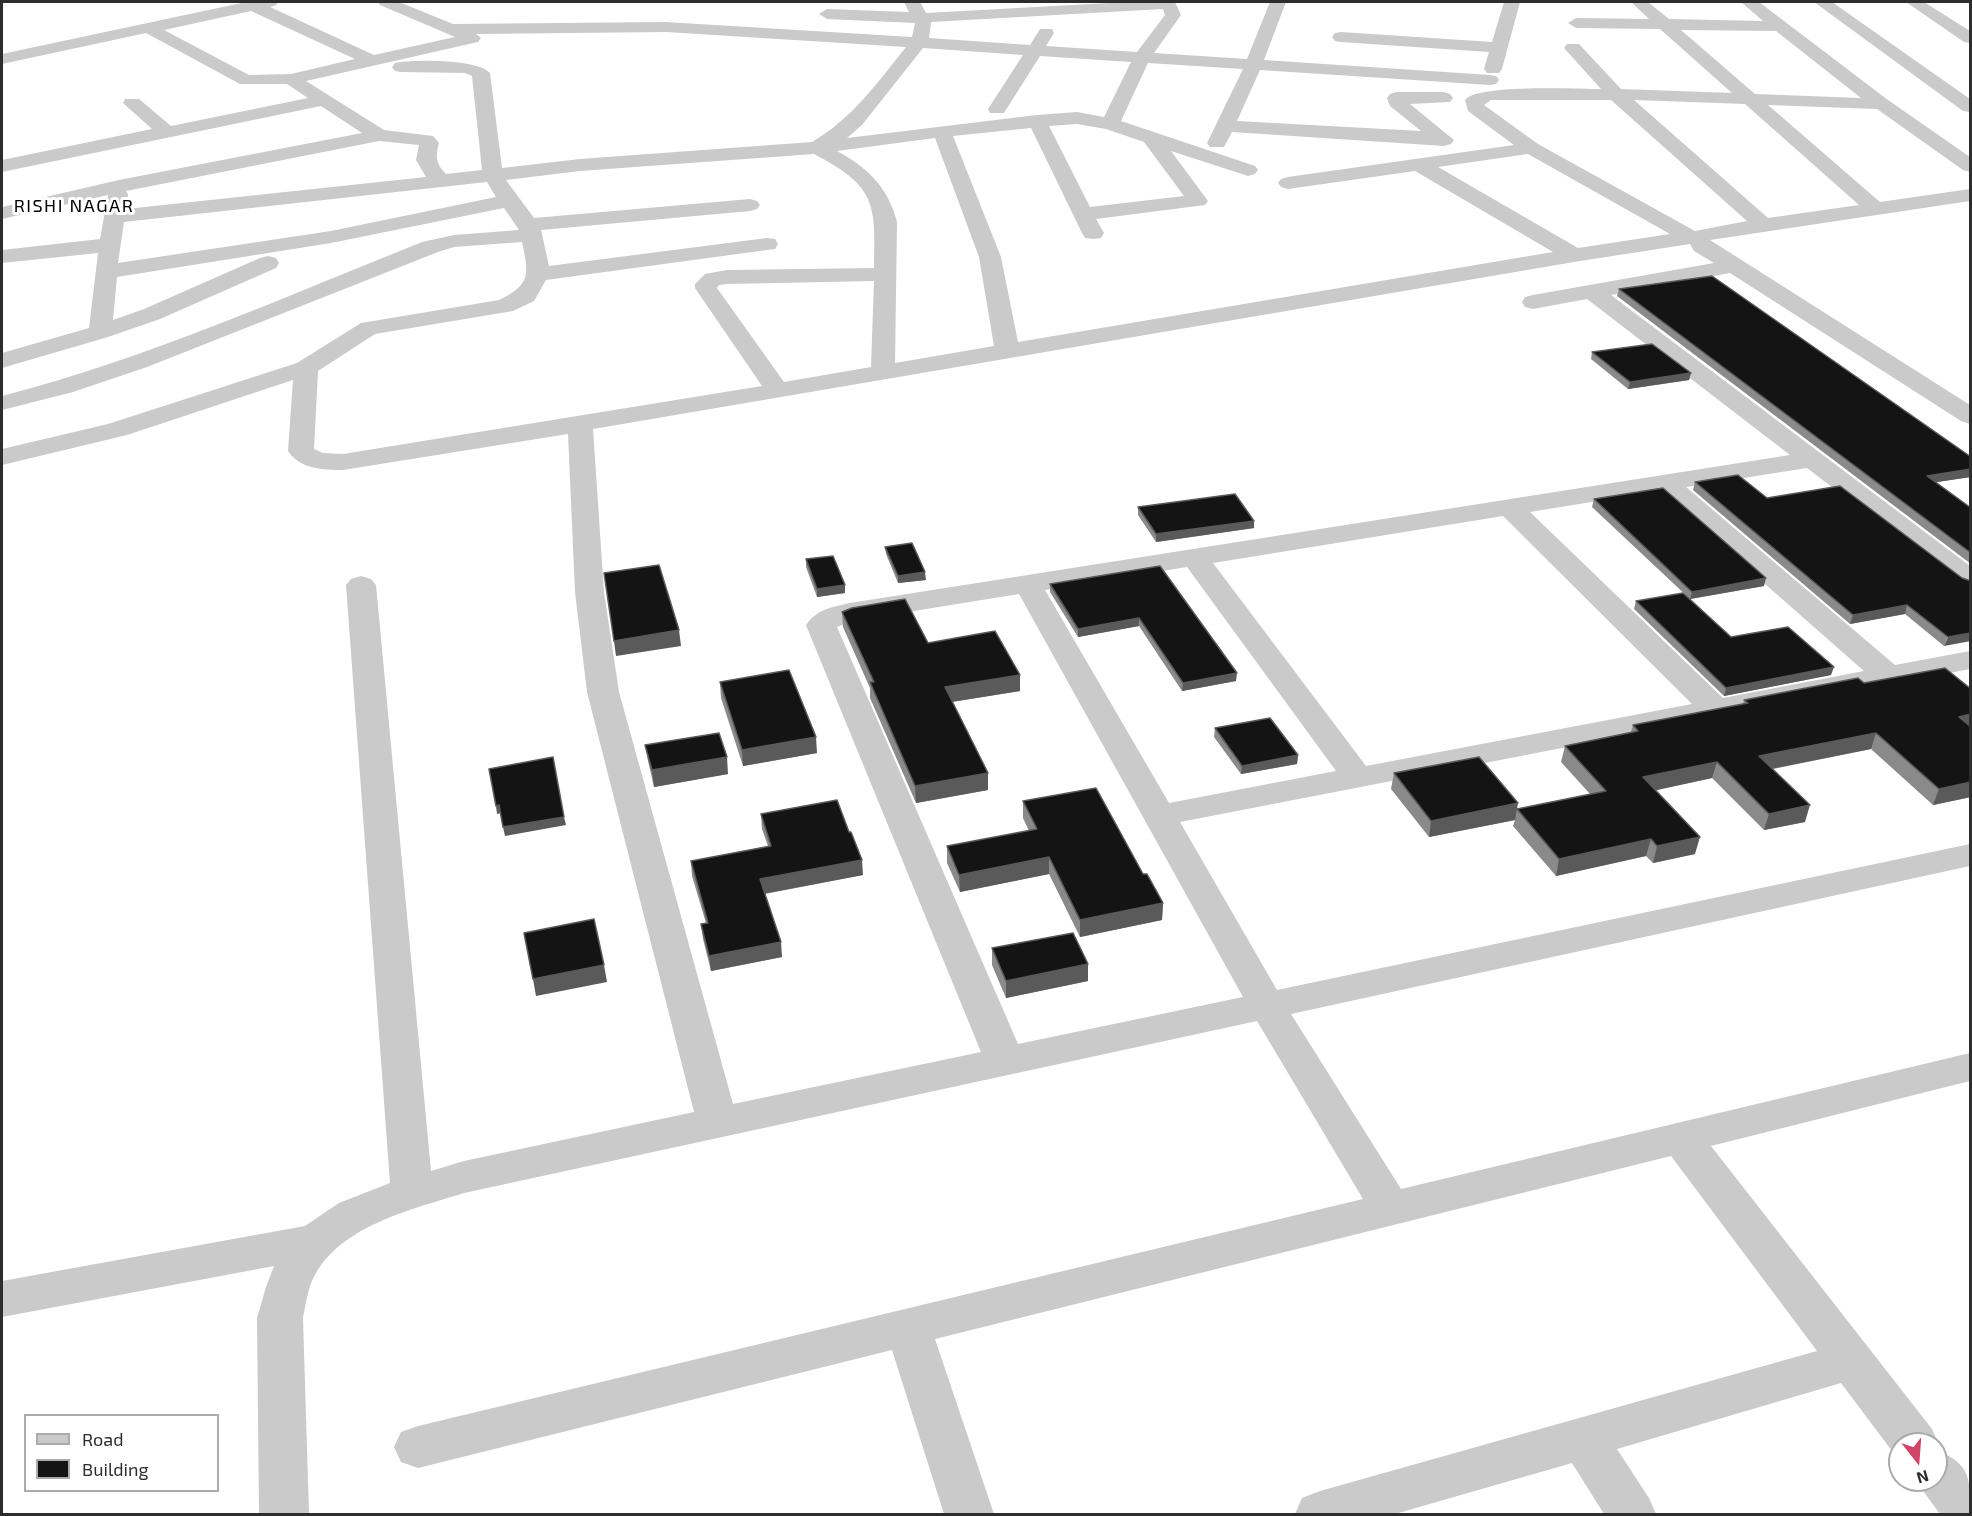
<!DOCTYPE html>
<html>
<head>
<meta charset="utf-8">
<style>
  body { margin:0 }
  #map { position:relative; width:1972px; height:1516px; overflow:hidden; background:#fff; font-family:"Exo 2",sans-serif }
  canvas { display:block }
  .frame { position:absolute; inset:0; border:3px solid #2d2d2d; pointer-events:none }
  .legend { position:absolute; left:24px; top:1414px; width:195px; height:78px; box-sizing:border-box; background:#fff; border:2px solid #ababab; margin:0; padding:8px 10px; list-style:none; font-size:18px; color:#2d2d2d }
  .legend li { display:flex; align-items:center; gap:12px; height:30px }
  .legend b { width:30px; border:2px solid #ababab }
  .north { position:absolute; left:1888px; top:1432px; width:60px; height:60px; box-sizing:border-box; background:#fff; border:2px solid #ababab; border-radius:50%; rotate:163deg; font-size:16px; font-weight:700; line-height:24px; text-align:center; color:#2d2d2d }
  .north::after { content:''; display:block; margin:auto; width:21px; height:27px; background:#d14367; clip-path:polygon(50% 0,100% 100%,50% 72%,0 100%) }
</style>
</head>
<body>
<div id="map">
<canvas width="1972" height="1516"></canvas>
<div class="frame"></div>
<ul class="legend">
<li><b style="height:8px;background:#cacaca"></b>Road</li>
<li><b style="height:16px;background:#141414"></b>Building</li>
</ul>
<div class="north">N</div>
</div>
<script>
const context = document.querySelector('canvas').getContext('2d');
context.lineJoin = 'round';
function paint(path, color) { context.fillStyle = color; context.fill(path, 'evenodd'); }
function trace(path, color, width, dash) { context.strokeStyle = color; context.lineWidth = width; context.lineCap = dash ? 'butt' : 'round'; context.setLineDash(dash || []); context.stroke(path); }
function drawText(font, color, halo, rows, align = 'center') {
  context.font = font + ' "Exo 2",sans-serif'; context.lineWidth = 6; context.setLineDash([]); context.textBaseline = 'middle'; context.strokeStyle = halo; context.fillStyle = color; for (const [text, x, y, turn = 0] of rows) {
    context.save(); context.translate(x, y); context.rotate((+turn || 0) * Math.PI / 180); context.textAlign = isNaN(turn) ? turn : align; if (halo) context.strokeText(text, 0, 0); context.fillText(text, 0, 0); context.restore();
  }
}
paint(new Path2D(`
  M246,2H278L276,5L270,7L374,55L455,37L380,5L378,2H399L453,24L666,22L912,37L915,23L827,19L819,14L827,9L909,12L904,2H920L926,13L1127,2H1175L1181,15L1154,53L1247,59L1270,2H1286L1264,60L1490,75L1496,76L1499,80L1496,84L1490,85L1260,70L1237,121L1421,131L1390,106L1387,98L1390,94L1396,92H1444L1450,94L1453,98L1450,102L1410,104L1454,140L1451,144L1444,146L1232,132L1224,147H1210L1207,143L1243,69L1148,63L1121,121L1255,166L1258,170L1255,174L1248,176L1171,151L1208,201L1205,205L1096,219L1104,233L1101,238L1093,239L1085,238L1082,233L1031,128L953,136L1001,257L1018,342L1553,252L1415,171L1288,189L1281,187L1278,183L1281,179L1288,177L1514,145L1468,111L1465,100C1476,84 1578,89 1601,89L1564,48L1567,44H1579L1621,89L1732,93L1660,29L1576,28L1568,23L1576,18L1649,19L1631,2H1648L1669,19L1763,21L1741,2H1759L1888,100L1970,157V172L1963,170L1877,109L1768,105L1880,202L1970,189V201L1710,240L1970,405V424L1961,421L1730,273L1611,295L1970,566V588L1960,585L1807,468L1686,487L1895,665L1970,651V669L1180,822L1277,990L1970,844V866L1291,1014L1401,1189L1970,1053V1081L1711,1146L1932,1429L1939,1444L1936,1450C1972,1464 1970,1480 1970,1514H1940L1915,1480H1936V1444H1900V1460L1898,1459L1841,1383L1617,1449L1649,1498L1656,1514H1604L1572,1463L1395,1514H1295L1302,1498L1320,1491L1817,1351L1671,1156L935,1339L994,1514H944L892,1350L418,1468L401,1462L394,1447L401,1432L418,1426L1363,1199L1257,1021L464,1193C414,1209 345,1224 316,1273C308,1286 306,1303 303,1318L309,1514H259L257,1318L266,1287L274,1266L2,1317V1281L305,1226L339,1203L390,1183L346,585L351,579L361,576L371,579L376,585L431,1171L464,1161L694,1112L587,692L575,592L568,434L343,470C323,470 300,469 288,451L293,380L127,435L2,465V449L108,424L297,363L361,323L499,300C531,285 529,274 522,242L454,247L438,252L147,367L73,392L2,410V396C146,359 284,297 422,242L454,235L519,230L504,208L331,243L117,277L113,320L144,309L260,258L268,256L276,258L279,263L276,268L160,319L108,337L2,368V353L89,328L98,253L2,263V250L100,239L108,195L2,219V207L119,180L362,133L321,106L2,172V160L152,129L123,103L125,99H139L171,126L308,98L287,84H240L146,33L2,64V54ZM1163,9L1165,15L1137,52L1046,46L1054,33L1052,29H1040L1030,45L929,38L931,22ZM251,11L355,59L291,74L249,75L164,30ZM1681,30L1776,31L1861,98L1755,94ZM666,32L906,47C877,83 853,118 812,142L580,159L502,168L490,73C479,59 412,59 395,63L392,67L395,71L401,72L465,73L472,76L482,170L446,174C436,164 435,157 439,143L433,136L384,130L306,81L478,42L481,38L476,34ZM923,48L1023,55L988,109L990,113H1004L1040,56L1131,62L1104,117L1077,112L1037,115L847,138L862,125ZM1491,100H1611L1747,221L1695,231L1538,144L1484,105ZM1634,100L1745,104L1859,205L1768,218ZM1077,124L1106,129L1144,142L1184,196L1090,207L1049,126ZM935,138L979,257L994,346L895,363L897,222C888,187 868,168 837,151ZM379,141L419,145L416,160L426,177L126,209L128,194L126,191ZM814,154C875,186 876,202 874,268L727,270L705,274L695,284V288L762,386L343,454L323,453L314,449L318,371L375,334L513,311L534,301L546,280L767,250L775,249L778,244L775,239L767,238L549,266L541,230L750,211L757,209L760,205L757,201L750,199L534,218L506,180L580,171ZM1528,154L1670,234L1578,248L1438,167ZM487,182L496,197L331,231L118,263L124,222ZM1690,244L1694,251L1714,263L1533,295L1525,297L1522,302L1525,307L1533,309L1587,299L1790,455L850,603C832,607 817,609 806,625L810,635L981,1052L733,1104L619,692L604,592L593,429L1574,262ZM874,281L871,367L784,382L717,288L719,285L727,284ZM1659,491L1864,671L1723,698L1530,512ZM1503,516L1692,704L1366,766L1213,563ZM1187,567L1336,771L1169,803L1045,590ZM1019,594L1243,997L1018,1044L837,627L852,621Z
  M1504,2H1520L1502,69L1499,73H1487L1484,69L1489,52L1341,42L1335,41L1332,37L1335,33L1341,32L1492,42Z
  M1814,2H1832L1970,99V112L1963,111Z
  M1906,2H1924L1970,31V43L1964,42Z`), '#cacaca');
paint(new Path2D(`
  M1619,289L1971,477L1936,482L1971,508V564L1617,296Z
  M1592,352L1691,373L1689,380L1628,389L1591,359Z
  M1695,482L1767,498L1962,578L1971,581L1944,646L1905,614L1850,624L1693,490Z
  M1594,499L1764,586L1690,599L1592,507Z
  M1138,507L1254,521V528L1156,542L1138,515Z
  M885,547L926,580L898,583L886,554Z
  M806,559L845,593L817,597L806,567Z
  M1160,566L1236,681L1182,691L1139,626L1078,637L1050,592V584Z
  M1636,601L1731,637L1831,675L1724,696L1634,609Z
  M842,612L1020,675V691L952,702L988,790L916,803L870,698V688L843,627Z
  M720,682L817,753L743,766L721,698Z
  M1864,683L1971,689V797L1933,805L1871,749L1773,769L1805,822L1764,830L1712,778L1655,790L1695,854L1653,863L1646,856L1556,876L1513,826L1515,820L1429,837L1391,789L1394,773L1517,809L1590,794L1561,762L1565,746L1631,732L1633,725L1743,704L1744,700Z
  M1215,728L1298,755L1297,764L1241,774L1214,737Z
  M645,745L728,774L654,787L648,761Z
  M1023,801L1143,874L1163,903L1162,920L1080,937L1049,874L960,892L947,863V846L1029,831L1023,818Z
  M761,814L863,875L765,894L782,957L711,971L703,939L701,924L706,923L692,876L691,861L768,846L762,829Z
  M992,948L1088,981L1006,998L992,965Z`), '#8a8a8a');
paint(new Path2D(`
  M1691,373L1689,380L1628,389L1630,382Z
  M1971,469V477L1924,484L1927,476Z
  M1254,521V528L1156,542V534Z
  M925,572L926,580L898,583V576Z
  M1766,578L1764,586L1690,599L1692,592Z
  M845,585V593L817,597V589Z
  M1907,605L1905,614L1850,624L1853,615Z
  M1139,618V626L1078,637V629Z
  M679,630L681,646L616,656L614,641Z
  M1971,633V641L1944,646L1948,637Z
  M1834,667L1831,675L1724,696L1726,688Z
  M1237,673L1236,681L1182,691L1183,683Z
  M1020,675V691L945,703V687Z
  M1971,714V729L1959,717Z
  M1876,733L1871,749L1755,772L1759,756Z
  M816,737L817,753L743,766L742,750Z
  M1298,755L1297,764L1241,774L1242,766Z
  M727,757L728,774L654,787L652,770Z
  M1717,762L1712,778L1639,794L1643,777Z
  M988,773V790L916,803L915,786Z
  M1971,782V797L1933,805L1939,789Z
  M1518,803L1515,820L1429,837L1431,821Z
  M499,805L501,813L497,814L496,806Z
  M1810,805L1805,822L1764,830L1769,814Z
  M564,817L566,825L505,836L503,827Z
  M1700,837L1695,854L1653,863L1657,846Z
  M1651,839L1646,856L1556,876L1559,859Z
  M1049,857V874L960,892L959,875Z
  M862,860L863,875L762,894L760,879Z
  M1163,903L1162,920L1080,937V920Z
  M781,942L782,957L711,971L709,956Z
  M1088,964V981L1006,998V981Z
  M604,965L607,982L536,996L533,979Z`), '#5a5a5a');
const building = new Path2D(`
  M1712,276L1971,457V469L1927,476L1971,508V553L1619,289Z
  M1652,344L1691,373L1630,382L1592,352Z
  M1738,475L1767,498L1840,486L1962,578L1971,581V633L1948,637L1907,605L1853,615L1695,482Z
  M1663,488L1766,578L1692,592L1594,499Z
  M1235,494L1254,521L1156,534L1138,507Z
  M912,543L925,572L898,576L885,547Z
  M833,556L845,585L817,589L806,559Z
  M659,565L679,630L614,641L604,573Z
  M1160,566L1237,673L1183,683L1139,618L1078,629L1050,584Z
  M1683,593L1731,637L1788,627L1834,667L1726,688L1636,601Z
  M905,599L928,643L995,631L1020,675L945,687L988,773L915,786L870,682H874L842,612L852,608Z
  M1945,668L1971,689V714L1959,717L1971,727V782L1939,789L1876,733L1759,756L1810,805L1769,814L1717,762L1643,777L1700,837L1657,846L1651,839L1559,859L1517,809L1606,791L1565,746L1638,731L1633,725L1748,703L1744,700L1858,678L1864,683Z
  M789,670L816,737L742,750L720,682Z
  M1270,718L1298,755L1242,766L1215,728Z
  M719,733L727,757L652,770L645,745Z
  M553,757L564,817L503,827L499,805L496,806L489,769Z
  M1479,757L1518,803L1431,821L1394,773Z
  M1096,788L1143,874H1147L1163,903L1080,920L1049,857L959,875L947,846L1037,829L1023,801Z
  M837,800L849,832H851L862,860L760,879L781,942L709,956L701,924L708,923L691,861L771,846L761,814Z
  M594,919L604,965L533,979L524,933Z
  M1073,933L1088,964L1006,981L992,948Z`);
paint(building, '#141414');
trace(building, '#5a5a5a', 1.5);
context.letterSpacing = '1.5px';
drawText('18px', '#000', '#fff', [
  ["RISHI NAGAR",74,206]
]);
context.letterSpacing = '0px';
</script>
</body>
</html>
